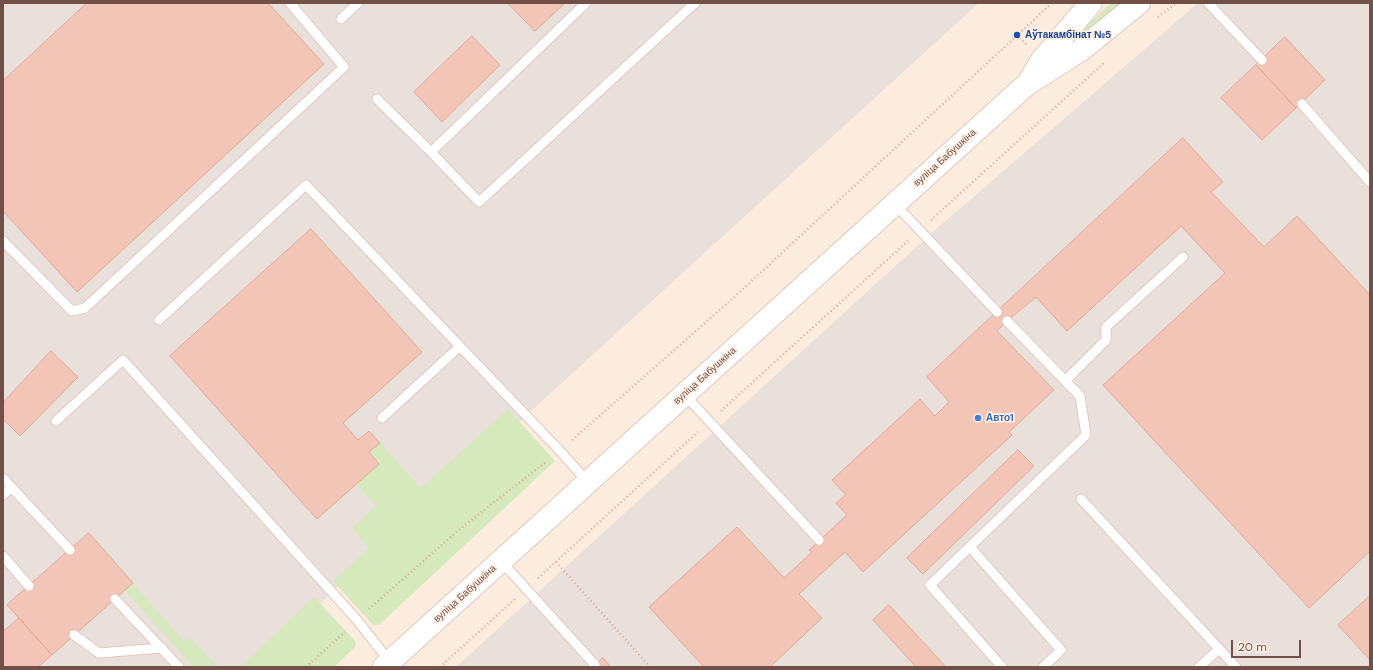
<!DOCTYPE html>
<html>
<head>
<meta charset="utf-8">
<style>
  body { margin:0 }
  #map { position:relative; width:1373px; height:670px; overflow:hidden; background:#fcecde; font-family:"DM Sans",sans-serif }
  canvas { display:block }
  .frame { position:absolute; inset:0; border:4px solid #725047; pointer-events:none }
  .scale { position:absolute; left:1231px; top:640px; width:70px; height:18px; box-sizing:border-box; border:2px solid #725047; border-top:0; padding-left:5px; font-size:12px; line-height:14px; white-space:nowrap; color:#725047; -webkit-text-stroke:3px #fff1e4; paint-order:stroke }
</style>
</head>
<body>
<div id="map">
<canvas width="1373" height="670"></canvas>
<div class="frame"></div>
<div class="scale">20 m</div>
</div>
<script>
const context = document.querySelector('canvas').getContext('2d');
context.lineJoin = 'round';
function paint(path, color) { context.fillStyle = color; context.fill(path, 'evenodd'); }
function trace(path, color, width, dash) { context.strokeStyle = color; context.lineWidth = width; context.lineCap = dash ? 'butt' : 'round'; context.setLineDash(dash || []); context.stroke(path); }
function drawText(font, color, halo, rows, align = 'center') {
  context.font = font + ' "DM Sans",sans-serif'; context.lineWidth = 3.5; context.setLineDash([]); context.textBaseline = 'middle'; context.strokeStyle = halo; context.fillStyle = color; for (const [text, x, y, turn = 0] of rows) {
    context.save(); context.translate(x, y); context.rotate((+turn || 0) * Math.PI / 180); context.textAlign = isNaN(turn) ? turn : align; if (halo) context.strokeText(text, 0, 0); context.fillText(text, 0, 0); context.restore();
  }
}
paint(new Path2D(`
  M3,3H979L250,667H3Z
  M1198,3H1370V667H456L927,237Z`), '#eae0db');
paint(new Path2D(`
  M1111,3H1124L1089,36L1083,29Z
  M508,409L555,461L379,625H373L333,581L369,548L352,528L376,506L357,484L379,464L370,453L380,443L421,488Z
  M133,584L185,642L190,638L218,667H194L125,591Z
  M314,597L356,642L355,647L334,667H240Z`), '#d5e9bd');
const building = new Path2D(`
  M87,3H268L324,64L77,292L3,211V81Z
  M508,3H565L535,31Z
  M472,36L500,65L442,122L414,92Z
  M1285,37L1325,80L1296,108L1256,65Z
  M1256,65L1296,108L1262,140L1221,98Z
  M1183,138L1223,182L1211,192L1264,247L1297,216L1370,295V551L1309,608L1103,385L1225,273L1181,226L1067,331L1036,297L1007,321L997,331L1054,390L1009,432L1012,435L863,572L845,552L799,594L822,618L770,667H704L649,607L737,527L784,578L812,552L809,550L847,515L836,503L846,495L832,480L920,399L935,416L949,402L927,377Z
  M311,229L422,352L343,423L358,440L369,431L380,443L369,452L379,464L317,519L170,356Z
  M51,351L78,377L20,436L3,419V403Z
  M1018,450L1034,466L923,574L907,558Z
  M89,533L133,583L52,655L7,605Z
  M1370,596V660L1338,625Z
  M889,605L946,667H916L873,620Z
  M19,618L52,655L38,667H3V632Z
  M603,658L611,667H593L595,665Z`);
paint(building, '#f2c5b6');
trace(building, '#e4a996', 1);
const service = new Path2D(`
  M586,3L431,152L479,202L695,3
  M1208,3L1262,60
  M341,19L358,3
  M377,99L431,152
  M1302,104L1370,182
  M894,203L997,312
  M3,241L72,311L85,308L344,67L290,3
  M159,320L306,185L560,451L588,482
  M1065,381L1106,340V327L1183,257
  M684,394L819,540
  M382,418L459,347
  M56,421L123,360L357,620L390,662
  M3,478L70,550
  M3,495L12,487
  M1081,499L1236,667
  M970,547L1061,650L1043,667
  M3,556L29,586
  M501,561L595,665
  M115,599L179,667
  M74,635L99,653L162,648
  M1002,667L930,585L1086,435L1080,396L1007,321
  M1199,667L1219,649`);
const tertiary = new Path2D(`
  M1031,78L1042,60L1091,3
  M384,667L1026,85L1081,50L1139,3`);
trace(service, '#e2c9be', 11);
trace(tertiary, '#e2c9be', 24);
trace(new Path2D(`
  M1158,17L1176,3
  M1017,35L1026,44
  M931,220L1104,63
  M721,411L908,241
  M572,440L730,301L1052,3
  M556,562L650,667
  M538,578L698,432
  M369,609L460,529L547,461
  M306,667L345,632
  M440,667L515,599`), '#d6a99a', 2.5, [1, 3]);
trace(service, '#fff', 9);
trace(tertiary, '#fff', 22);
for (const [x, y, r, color] of [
  [1017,35,4,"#1a4fb4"],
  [978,418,4,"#3f7fe0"]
]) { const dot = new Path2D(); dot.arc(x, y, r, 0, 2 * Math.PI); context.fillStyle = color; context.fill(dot); trace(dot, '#fff1e4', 1.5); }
drawText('bold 10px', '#164399', '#fff1e4', [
  ["Аўтакамбінат №5",1025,35]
], 'left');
drawText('10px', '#725047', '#fff1e4', [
  ["вуліца Бабушкіна",945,158,-42],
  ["вуліца Бабушкіна",705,376,-42],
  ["вуліца Бабушкіна",465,594,-42]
]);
drawText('bold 10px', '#366cbe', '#fff1e4', [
  ["Авто1",986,418]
], 'left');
</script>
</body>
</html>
